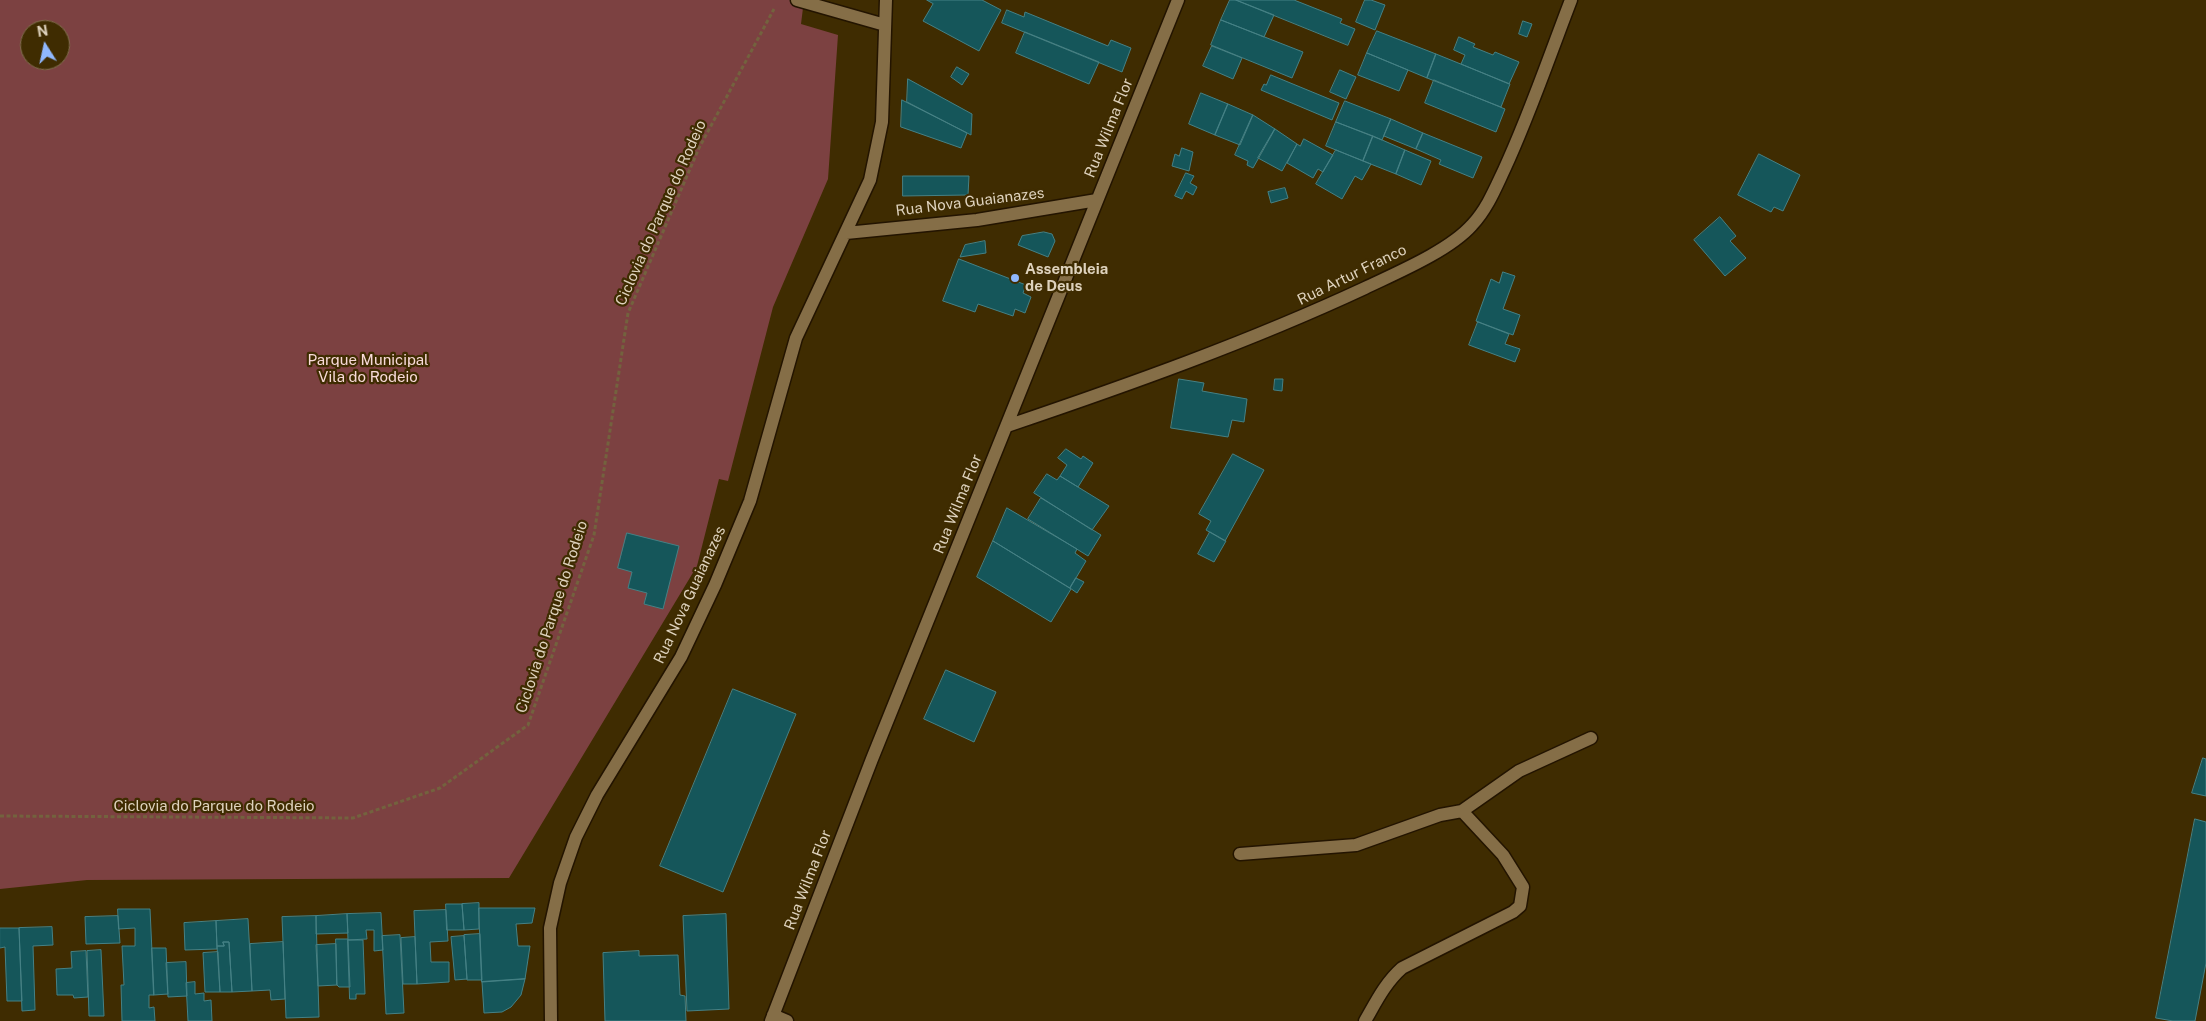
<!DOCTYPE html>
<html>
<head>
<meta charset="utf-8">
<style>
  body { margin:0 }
  #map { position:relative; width:2206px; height:1021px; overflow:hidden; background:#3f2c01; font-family:"Public Sans",sans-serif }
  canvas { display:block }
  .north { position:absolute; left:20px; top:20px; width:50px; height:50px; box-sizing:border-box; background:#3f2c01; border:1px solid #7f6e4c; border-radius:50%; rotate:350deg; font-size:14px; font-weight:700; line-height:20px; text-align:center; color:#ded2bd }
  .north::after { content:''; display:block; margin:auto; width:18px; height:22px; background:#90b8fd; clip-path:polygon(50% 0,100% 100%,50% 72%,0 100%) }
</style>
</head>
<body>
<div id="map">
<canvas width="2206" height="1021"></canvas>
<div class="north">N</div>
</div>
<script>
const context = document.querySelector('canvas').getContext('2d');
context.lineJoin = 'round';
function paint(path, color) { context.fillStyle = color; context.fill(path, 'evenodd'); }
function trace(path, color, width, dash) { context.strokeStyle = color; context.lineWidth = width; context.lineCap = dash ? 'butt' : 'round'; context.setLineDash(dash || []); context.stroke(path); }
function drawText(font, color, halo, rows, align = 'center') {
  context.font = font + ' "Public Sans",sans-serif'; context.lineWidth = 4.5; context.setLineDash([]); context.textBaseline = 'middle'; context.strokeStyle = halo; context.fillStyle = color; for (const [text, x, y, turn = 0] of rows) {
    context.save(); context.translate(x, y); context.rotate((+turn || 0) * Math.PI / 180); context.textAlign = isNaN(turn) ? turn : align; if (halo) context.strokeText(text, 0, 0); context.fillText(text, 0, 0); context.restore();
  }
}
paint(new Path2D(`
  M0,0H804L801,24L838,35L828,179L773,307L728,481L719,479L697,566L509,878L87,880L0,889ZM30,30H60V60H30Z`), '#7c4141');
const building = new Path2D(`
  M927,0H982L1001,10L979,51L923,21L933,4Z
  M1230,0H1236L1274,15L1264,37L1221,20Z
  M1236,0H1294L1342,19L1340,23L1355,29L1348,45Z
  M1365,0H1371L1385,5L1375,30L1356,22Z
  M1007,10L1024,17L1025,12L1108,46L1111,40L1131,48L1122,72L1002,23Z
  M1221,20L1303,52L1292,78L1211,45Z
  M1523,21L1532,24L1527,37L1519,34Z
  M1377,31L1436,54L1427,78L1367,53Z
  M1025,32L1099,62L1089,84L1016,53Z
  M1459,37L1475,44L1473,47L1493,55L1495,52L1519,62L1509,84L1461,64L1465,55L1454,50Z
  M1212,46L1242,58L1233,79L1203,66Z
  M1367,53L1408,70L1399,91L1358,75Z
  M1436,54L1510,84L1501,107L1427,78Z
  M957,67L969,74L962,85L951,77Z
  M1340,70L1356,77L1346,99L1330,92Z
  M1271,75L1339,103L1332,120L1261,90L1264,84L1266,85Z
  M908,79L972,114L971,135L907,102Z
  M1434,80L1505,109L1496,132L1425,103Z
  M1201,93L1228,104L1215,135L1189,124Z
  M902,100L967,133L961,148L901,127Z
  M1345,101L1391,119L1382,140L1336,122Z
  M1228,104L1253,115L1240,145L1215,135Z
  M1253,115L1275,129L1253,168L1247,165L1248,161L1235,155Z
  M1391,119L1423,133L1416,149L1384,136Z
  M1336,122L1373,136L1363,161L1326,146Z
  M1275,129L1297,144L1282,171L1258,158Z
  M1423,133L1482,157L1473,178L1439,164L1441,160L1416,149Z
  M1373,136L1405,150L1396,174L1363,161Z
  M1304,139L1333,155L1323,172L1318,169L1313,178L1287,163L1297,144L1300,146Z
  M1182,148L1193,152L1189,171L1172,166L1175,154L1179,156Z
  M1336,150L1371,164L1362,180L1355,176L1342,199L1316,184Z
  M1405,150L1431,161L1421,185L1396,174Z
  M1759,154L1800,175L1783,211L1774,207L1771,212L1738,195Z
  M1186,173L1194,176L1190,183L1197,187L1193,195L1186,191L1182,199L1175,196Z
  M903,176H969L968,195L903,196Z
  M1285,188L1288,198L1271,203L1268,192Z
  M1720,217L1736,236L1730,241L1746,258L1725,276L1694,240Z
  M1044,232L1052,234L1055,241L1048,257L1018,245L1022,236Z
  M985,241L986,253L960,257L965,245Z
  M959,259L1026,285L1023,293L1031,297L1025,313L1015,309L1013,316L978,304L975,312L943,301Z
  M1503,272L1515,276L1503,309L1520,315L1513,335L1476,321L1491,279L1499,283Z
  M1478,322L1509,334L1505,344L1520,349L1515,362L1469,345Z
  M1179,379L1204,383L1202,391L1247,399L1244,422L1232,420L1228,437L1171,428Z
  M1275,379H1283L1282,391L1274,390Z
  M1066,449L1081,459L1083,456L1093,463L1078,487L1060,476L1067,465L1058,458Z
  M1233,454L1264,470L1225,541L1206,530L1211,521L1199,514Z
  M1047,474L1057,480L1060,476L1109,506L1092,530L1034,493Z
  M1041,498L1101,535L1088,556L1028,519Z
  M1007,508L1077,549L1075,553L1086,561L1070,588L993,541Z
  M1210,532L1226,541L1214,562L1198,554Z
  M627,533L679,546L663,609L644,604L647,593L628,588L632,572L618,568Z
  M993,541L1071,589L1051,622L977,577Z
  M1076,578L1084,582L1077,593L1070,588Z
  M946,670L996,692L974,742L924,719Z
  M733,689L796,714L723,892L660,866Z
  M2203,758L2206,759V796L2192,793Z
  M2195,819L2206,822V963L2195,1021H2173L2156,1018Z
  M479,903V929L464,930L462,904Z
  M446,904H462L464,930H447Z
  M479,908H535L532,923L516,924L518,946H530L525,979L482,982Z
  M118,909H150L154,995H149V1008L154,1007L155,1021H122L121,985H124L122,946H135V928L119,929Z
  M446,910L448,941L430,942L431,962H449V982L417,984L414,911Z
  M381,913L383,950L374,951V930H366L367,939L348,940L347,914Z
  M347,914L348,933L316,934V916Z
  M726,914L729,1009L687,1011L683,916Z
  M118,916L120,943L86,944L85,917Z
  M316,916L319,1017L286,1018L282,917Z
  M248,919L252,991L232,992L229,942H223L224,946H217L216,921Z
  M216,921L217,949L185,950L184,923Z
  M52,927L53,945L33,946L35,1010L22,1011L19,928Z
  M0,928H19L22,1001H7L5,947L0,948Z
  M480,934L482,980H467L464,935Z
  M400,935L404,1013L386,1014L382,936Z
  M464,936L467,979L455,980L451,937Z
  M415,937L417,984H403L401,938Z
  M336,939H348L350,987H339L337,985Z
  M348,940H363L365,994H356V999H350Z
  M223,942H229L232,992H220L217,946H224Z
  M283,942L285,999L271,1000L270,990L252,991L250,944Z
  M336,944L337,985L318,986L316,945Z
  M152,948H166L168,994L154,995Z
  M101,950L104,1016H89L87,951Z
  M86,951L88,997L74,998L73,995H57L56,969L72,968L71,952Z
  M639,951V956L678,955L680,995L685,996L686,1021H605L603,953Z
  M218,952L220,992H205L203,953Z
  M186,962L187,996L168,997L166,963Z
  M525,979L521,995L511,1007L502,1012L484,1013L482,982Z
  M195,982V994L204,993V1001L211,1000L212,1021H188L186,983Z`);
paint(building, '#15565a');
trace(building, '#458185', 1);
const street = new Path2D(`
  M797,0L885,25
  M846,233L977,220L1097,200
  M1007,426C1128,385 1249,342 1365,288C1396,273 1449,251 1472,225C1487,209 1495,189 1504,170C1530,114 1549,57 1571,0
  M1462,811L1519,771L1591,738
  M1240,854L1356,845L1440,815L1462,811L1503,855L1523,887L1520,906L1513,912L1402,968C1385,983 1376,1002 1365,1021
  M773,1015L787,1021
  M551,1021L550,928L560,883L576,837L597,795L681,657L715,585L750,501L796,338L870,180L882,122L886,0
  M771,1021L872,759L1178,0`);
trace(street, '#231400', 15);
trace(new Path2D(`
  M0,816L353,818L440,788L528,725L594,535L628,313L699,148L774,9`), '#73623e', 3, [4, 2.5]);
trace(street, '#856e47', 12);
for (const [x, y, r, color] of [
  [1015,278,5,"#90b8fd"]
]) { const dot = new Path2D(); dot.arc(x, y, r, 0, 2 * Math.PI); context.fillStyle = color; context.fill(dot); trace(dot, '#3f2c01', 2); }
drawText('15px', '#ded2bd', '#3f2c01', [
  ["Rua Wilma Flor",1109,128,-68],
  ["Rua Nova Guaianazes",970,202,-7],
  ["Ciclovia do Parque do Rodeio",661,213,-66],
  ["Rua Artur Franco",1352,275,-26],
  ["Rua Wilma Flor",958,504,-68],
  ["Rua Nova Guaianazes",690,595,-65],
  ["Ciclovia do Parque do Rodeio",552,617,-72],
  ["Ciclovia do Parque do Rodeio",214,806],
  ["Rua Wilma Flor",808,880,-69]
]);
drawText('bold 15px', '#ded2bd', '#3f2c01', [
  ["Assembleia",1025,269],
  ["de Deus",1025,286]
], 'left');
drawText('15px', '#f8dad9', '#3f2c01', [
  ["Parque Municipal",368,360],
  ["Vila do Rodeio",368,377]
]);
</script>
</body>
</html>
